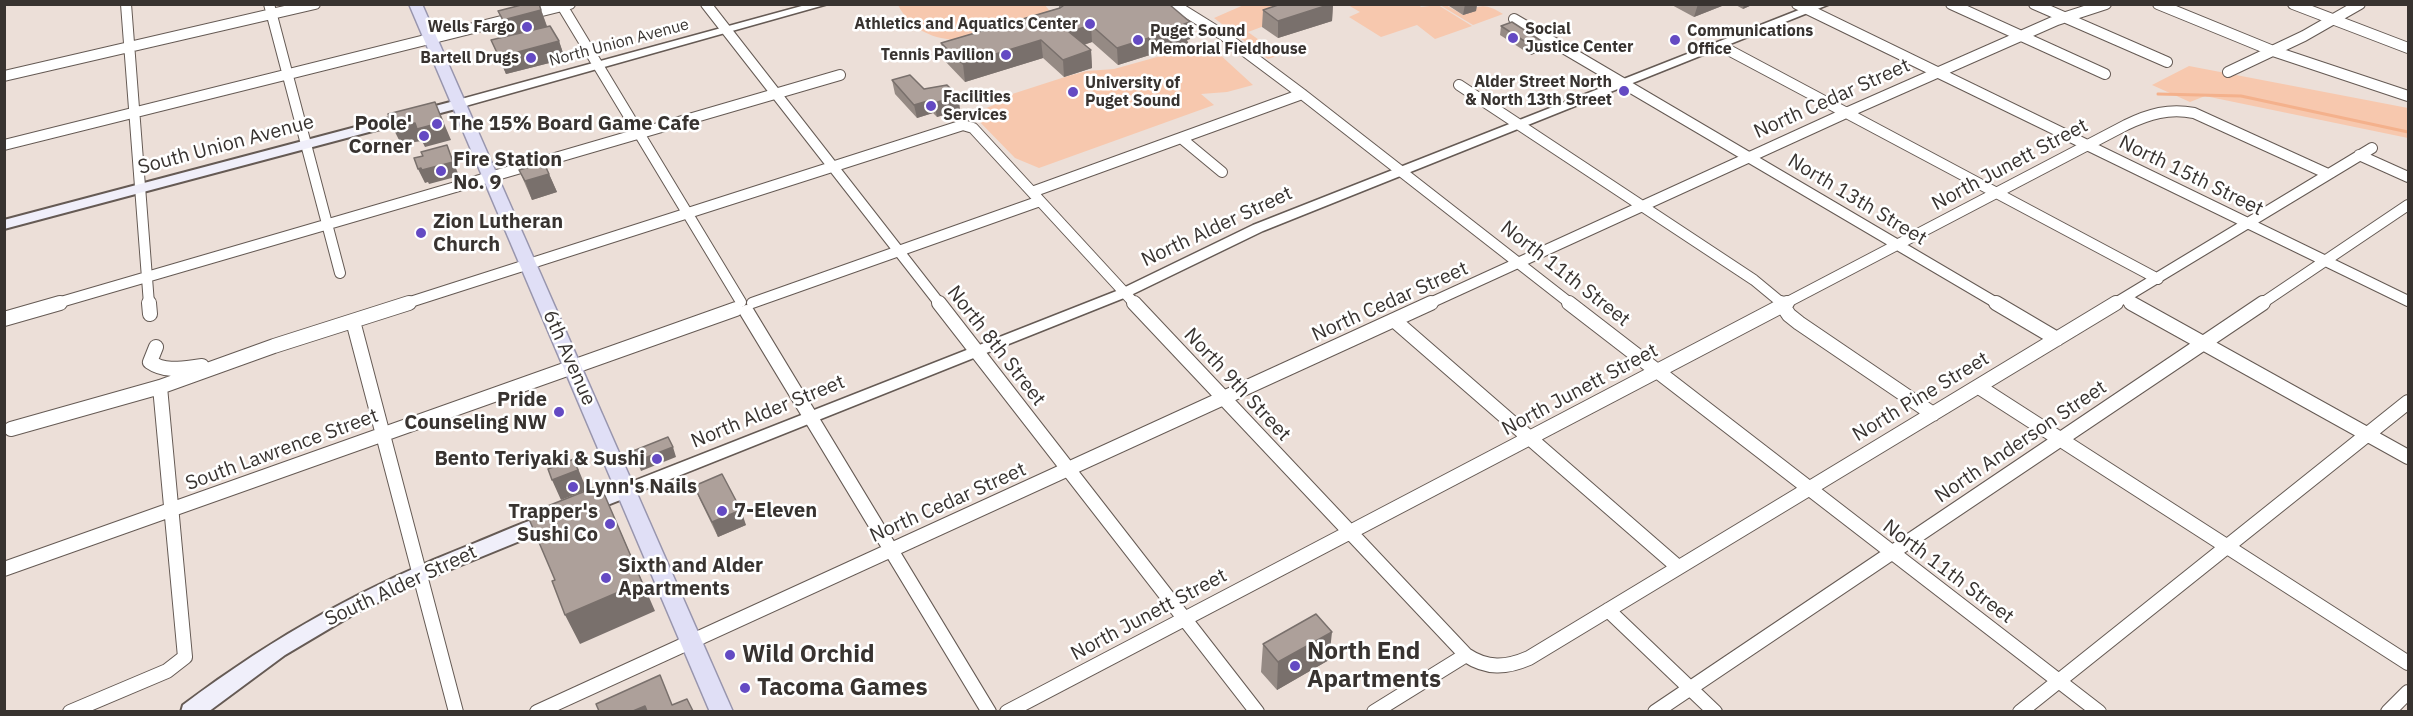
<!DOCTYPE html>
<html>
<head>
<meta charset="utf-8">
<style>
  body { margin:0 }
  #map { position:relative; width:2413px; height:716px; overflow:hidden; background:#ecdfd8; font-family:"IBM Plex Sans",sans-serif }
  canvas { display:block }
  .frame { position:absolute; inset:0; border:6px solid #383330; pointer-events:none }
</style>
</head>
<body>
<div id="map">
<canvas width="2413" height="716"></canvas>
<div class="frame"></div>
</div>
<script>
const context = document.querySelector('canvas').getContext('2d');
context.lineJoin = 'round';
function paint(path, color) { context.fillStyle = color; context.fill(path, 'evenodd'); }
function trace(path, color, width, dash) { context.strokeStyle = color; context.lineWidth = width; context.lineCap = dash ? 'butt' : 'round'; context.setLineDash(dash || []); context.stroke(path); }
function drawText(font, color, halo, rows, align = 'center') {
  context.font = font + ' "IBM Plex Sans",sans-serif'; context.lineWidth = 5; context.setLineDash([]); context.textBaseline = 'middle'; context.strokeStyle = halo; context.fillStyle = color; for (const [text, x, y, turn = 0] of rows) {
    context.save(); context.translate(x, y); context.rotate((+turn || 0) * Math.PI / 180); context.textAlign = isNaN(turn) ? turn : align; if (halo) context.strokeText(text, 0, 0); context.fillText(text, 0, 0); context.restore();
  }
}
paint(new Path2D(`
  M1246,4L1275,5L1291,16L1248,32L1280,55L1268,59L1214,18Z
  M1418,4L1421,7L1438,5L1472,26L1435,39L1417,25L1381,37L1349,17L1360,12L1348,5Z
  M898,5H1045L1055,18L955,40C929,38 910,28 898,5Z
  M1440,5H1446L1463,15C1479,3 1487,4 1503,14L1473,25Z
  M1201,46L1217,52L1253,85L1227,92L1201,94L1214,105L1039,168L1015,158L972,114L1008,99L1006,96L1068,76L1087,71L1114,69L1175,52L1182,55Z
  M2189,66L2408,108V138L2205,96L2190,102L2152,85Z`), '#f7c8ae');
trace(new Path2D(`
  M2158,94L2241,96L2408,132`), '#f4b18c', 3);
const minorFar1 = new Path2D(`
  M126,4L149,304
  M269,4L340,273
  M561,4L741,302
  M706,4L940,304
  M1173,4L1223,35L1302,94L1571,304
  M1797,4L2408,301
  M1951,4L2105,74
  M2034,4L2167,62
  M2158,4L2273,51L2408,96
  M2293,4L2408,48
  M1514,19L1998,304
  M1721,46L2158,279
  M2228,72L2304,36L2360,4
  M4,76L315,4
  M1459,85L1754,280L1783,304
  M1181,138L1222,172
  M4,145L570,4
  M2359,155L2408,177
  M1032,192L1302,94
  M2124,299L2133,304
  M752,303L1040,201
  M54,304L840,75
  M404,304L963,125L973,128L1135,304
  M1428,304L1846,113L2057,20L2106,4
  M1784,304L2126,125C2149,114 2169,108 2194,113L2328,174
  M2114,304L2372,148
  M2261,304L2408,205`);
const minor = new Path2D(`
  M149,303L150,314
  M939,303L1257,712
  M1134,303L1466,655C1487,669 1506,668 1529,658L2116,303
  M1569,303L2099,712
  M1781,303L1789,315L1799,323L1933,414
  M1996,303L2057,339
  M2131,303L2408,457
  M747,312L989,712
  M4,319L60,303
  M353,321L456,712
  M1395,321L1678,567
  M156,347L150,362C166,373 184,368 202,366
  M1979,387L2408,663
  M11,429L160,387L274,346L409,303
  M4,569L736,309
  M1608,610L1715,712
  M70,712L167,671L185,657L160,387
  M537,712L1431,303
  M1007,712L1787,303
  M1374,712L1466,655
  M1655,712L2263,303
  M2020,712L2408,402
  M2388,712L2408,692`);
const tertiary = new Path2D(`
  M809,4H828L462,107H454L452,104L454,101Z
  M1814,4H1830L1263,231L1129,296L633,494H621L619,490L621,486L1119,290L1253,225Z`);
const secondary = new Path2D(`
  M458,100L465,104L463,107L4,229V220Z
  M627,483L633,485L636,490L633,495L587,513L580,511L578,506L580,501Z
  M552,513L559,515L561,520L559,525L422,581L354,614L285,655L208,712H181L183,705C276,635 367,585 475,543C500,533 526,521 552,513Z`);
const primary = new Path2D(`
  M409,4H422L733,712H710Z`);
trace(minorFar1, '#655a54', 12);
trace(minor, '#655a54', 16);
trace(tertiary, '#655a54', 3);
trace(secondary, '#655a54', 4);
trace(primary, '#9895ad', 3);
trace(minorFar1, '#fff', 10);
trace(minor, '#fff', 14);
paint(tertiary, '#fff');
paint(secondary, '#f0effa');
paint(primary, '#e0dff6');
paint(new Path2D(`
  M539,4L547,26L559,41L565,59L506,74L491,40L509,36L498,11Z
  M1059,4H1167L1190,39L1187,40L1188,43L1118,65L1092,42L1084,45L1091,50L1092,68L1064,77L1043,58L965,82L944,60L941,43L1059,8Z
  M1281,4H1333L1332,21L1278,38L1262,27L1263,10Z
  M1446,4H1477L1476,11L1463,15Z
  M1670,4H1727L1694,17Z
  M1734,4H1754L1743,9Z
  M1501,26L1541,51L1531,55L1500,35Z
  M892,80L924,89L958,96L960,110L937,117L933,113L917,118L895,94Z
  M519,170L549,174L557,192L532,200Z
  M694,486L746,525L718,537L700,500Z
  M1263,644L1329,660L1277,690L1261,672Z`), '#958a84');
paint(new Path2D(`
  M1331,4H1333L1332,21L1278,38V21Z
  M1465,4H1477L1476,11L1463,15Z
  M1698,4H1727L1694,17Z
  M1744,4H1754L1743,9Z
  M541,10L547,27L510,37L503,20Z
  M1190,22V39L1187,40L1188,43L1118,65L1117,48Z
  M1091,25L1092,42L1070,49L1069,32Z
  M1041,40L1043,58L965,82L963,64Z
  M559,41L565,59L506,74L499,57Z
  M1543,42L1541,51L1531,55L1532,46Z
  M1091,50L1092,68L1064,77L1063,60Z
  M958,96L960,110L937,117L934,103Z
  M931,100L933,113L917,118L914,105Z
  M435,102L451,140L425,147L422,141L401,144L392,126L415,123Z
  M447,145L459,176L429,184L428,182L425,183L418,169L421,168Z
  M549,174L557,192L532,200L525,181Z
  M673,447L676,457L641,471L637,461Z
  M574,459L587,490L561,500L552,480Z
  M602,489L655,611L580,644L565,615Z
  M741,510L746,525L718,537L712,522Z
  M1332,632L1329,660L1277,690L1278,662Z
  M645,706L647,711H633Z`), '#79706c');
const building = new Path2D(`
  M525,4H539L541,10L503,20L498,11Z
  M1060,4H1167L1170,5L1190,22L1184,24L1187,26L1117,48L1091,25L1069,32L1091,50L1063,60L1041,40L963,64L941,43L1060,8L1063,6Z
  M1281,4H1331L1278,21L1263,10Z
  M1512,22L1543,42L1532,46L1501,26Z
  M550,26L559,41L499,57L491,40Z
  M910,75L924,89L947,85L958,96L934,103L931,100L914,105L892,80Z
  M435,102L443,122L417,129L415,123L392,126L388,114Z
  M447,145L453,162L422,170L421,168L418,169L414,158L423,156L421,152Z
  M544,163L549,174L525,181L519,170Z
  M668,437L673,447L637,461L633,451Z
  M574,459L578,470L552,480L548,469Z
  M722,474L741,510L712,522L694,486Z
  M593,488L594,492L602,489L642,582L565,615L552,581L555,580L529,519L532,518L530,513Z
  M1316,614L1332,632L1278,662L1263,644Z
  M660,675L672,705L687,699L693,711H647L645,706L633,711H599L596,704Z`);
paint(building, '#ada09a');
trace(building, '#79706c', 1.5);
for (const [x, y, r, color] of [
  [1090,24,6,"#644ac3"],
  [527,27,6,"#644ac3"],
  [1513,38,6,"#644ac3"],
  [1138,40,6,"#644ac3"],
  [1675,40,6,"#644ac3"],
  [1006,55,6,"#644ac3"],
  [531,58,6,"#644ac3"],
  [1624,91,6,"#644ac3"],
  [1073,92,6,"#644ac3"],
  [931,106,6,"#644ac3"],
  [437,124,6,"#644ac3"],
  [424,136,6,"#644ac3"],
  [441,171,6,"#644ac3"],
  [421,233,6,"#644ac3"],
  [559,412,6,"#644ac3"],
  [657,459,6,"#644ac3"],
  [573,487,6,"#644ac3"],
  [722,511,6,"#644ac3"],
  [610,524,6,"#644ac3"],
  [606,578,6,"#644ac3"],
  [730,655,6,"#644ac3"],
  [1295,666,6,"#644ac3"],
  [745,688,6,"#644ac3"]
]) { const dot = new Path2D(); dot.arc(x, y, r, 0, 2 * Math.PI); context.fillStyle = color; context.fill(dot); trace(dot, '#fff', 2); }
drawText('bold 16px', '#383330', '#fff', [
  ["Athletics and Aquatics Center",1078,24],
  ["Wells Fargo",515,27],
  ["Social",1525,29,"left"],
  ["Justice Center",1525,47,"left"],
  ["Puget Sound",1150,31,"left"],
  ["Memorial Fieldhouse",1150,49,"left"],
  ["Communications",1687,31,"left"],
  ["Office",1687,49,"left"],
  ["Tennis Pavilion",994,55],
  ["Bartell Drugs",519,58],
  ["Alder Street North",1612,82],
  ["& North 13th Street",1612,100],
  ["University of",1085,83,"left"],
  ["Puget Sound",1085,101,"left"],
  ["Facilities",943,97,"left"],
  ["Services",943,115,"left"]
], 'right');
drawText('16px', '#383330', '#fff', [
  ["North Union Avenue",619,43,-15]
]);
drawText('20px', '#383330', '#fff', [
  ["North Cedar Street",1832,99,-24],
  ["South Union Avenue",226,145,-15],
  ["North Junett Street",2010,165,-28],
  ["North 15th Street",2191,176,26],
  ["North 13th Street",1857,200,31],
  ["North Alder Street",1217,227,-25],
  ["North 11th Street",1565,274,38],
  ["North Cedar Street",1390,302,-24],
  ["North 8th Street",996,346,52],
  ["6th Avenue",569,358,66],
  ["North 9th Street",1237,385,47],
  ["North Junett Street",1580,390,-28],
  ["North Pine Street",1921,397,-31],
  ["North Alder Street",768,412,-22],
  ["North Anderson Street",2021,442,-34],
  ["South Lawrence Street",282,450,-20],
  ["North Cedar Street",948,503,-24],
  ["North 11th Street",1948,572,37],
  ["South Alder Street",401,586,-25],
  ["North Junett Street",1149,615,-28]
]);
drawText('bold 20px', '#383330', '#fff', [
  ["Poole'",412,124,"right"],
  ["Corner",412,147,"right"],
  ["The 15% Board Game Cafe",449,124],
  ["Fire Station",453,160],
  ["No. 9",453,183],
  ["Zion Lutheran",433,222],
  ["Church",433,245],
  ["Pride",547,400,"right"],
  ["Counseling NW",547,423,"right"],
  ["Bento Teriyaki & Sushi",645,459,"right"],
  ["Lynn's Nails",585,487],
  ["7-Eleven",734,511],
  ["Trapper's",598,512,"right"],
  ["Sushi Co",598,535,"right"],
  ["Sixth and Alder",618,566],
  ["Apartments",618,589]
], 'left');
drawText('bold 24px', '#383330', '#fff', [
  ["North End",1307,652],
  ["Apartments",1307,680],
  ["Wild Orchid",742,655],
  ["Tacoma Games",757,688]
], 'left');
</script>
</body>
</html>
